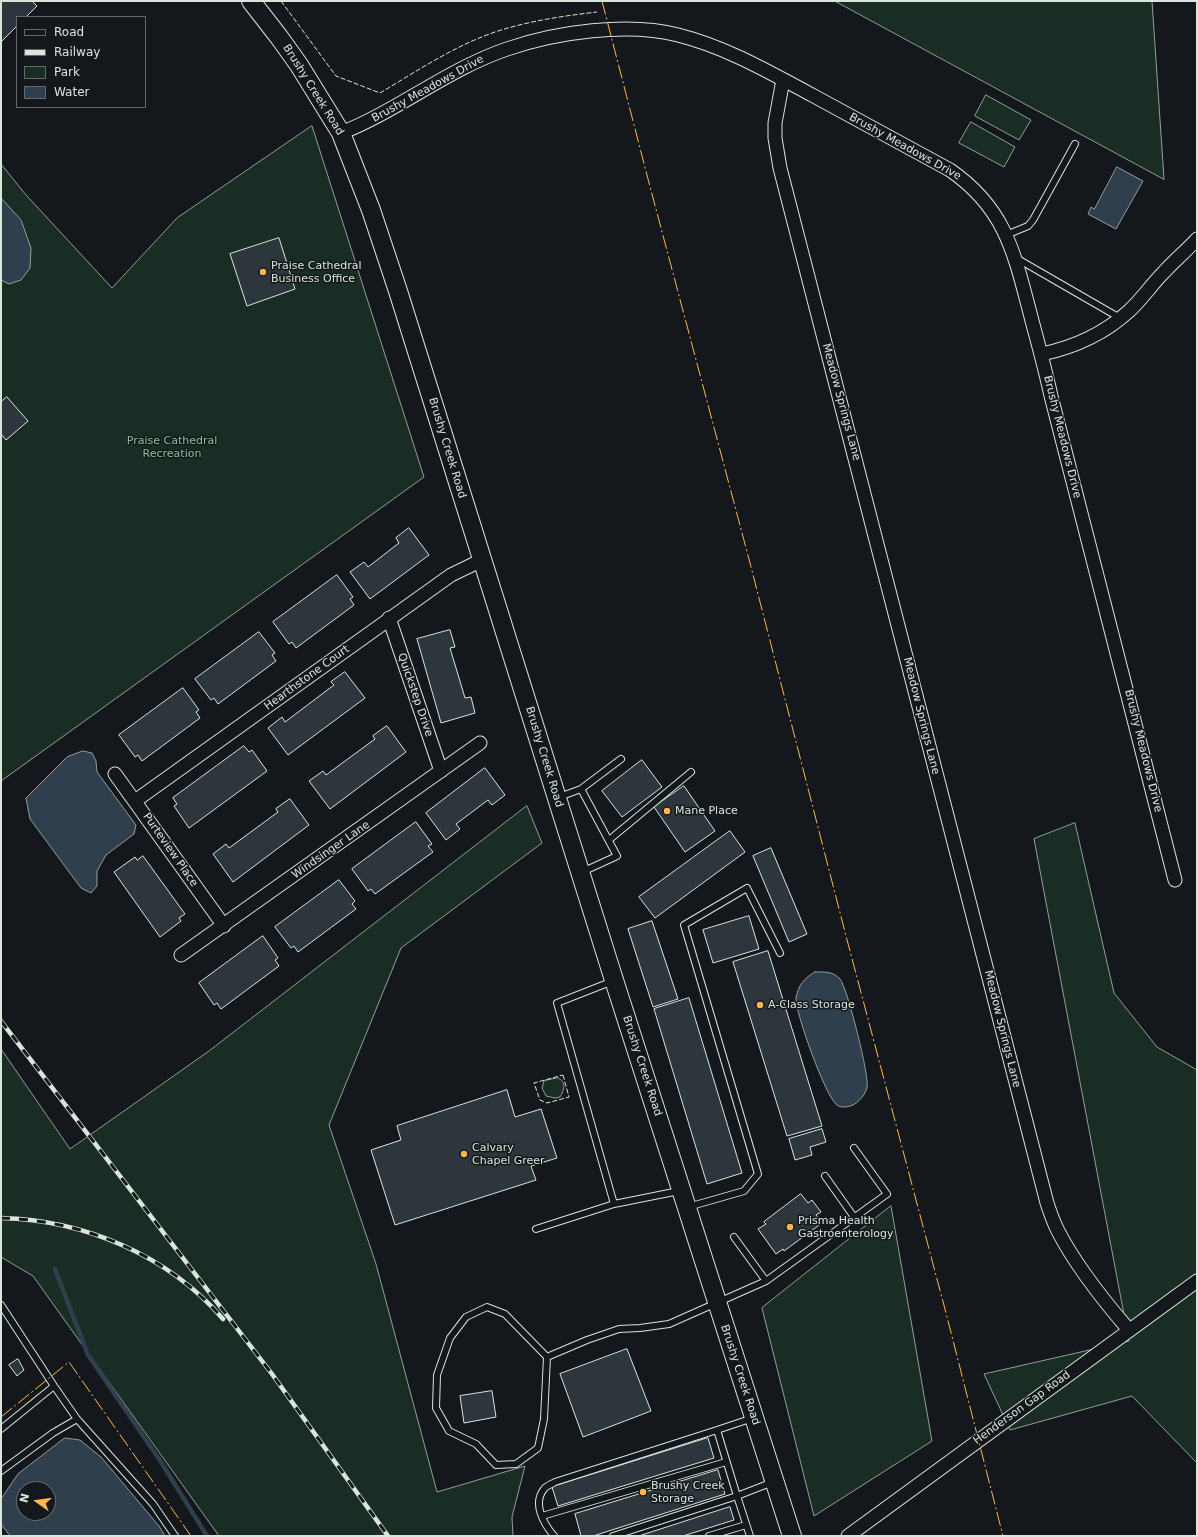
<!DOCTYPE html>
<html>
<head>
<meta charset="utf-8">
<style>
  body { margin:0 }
  #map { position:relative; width:1198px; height:1537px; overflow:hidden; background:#14181c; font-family:"DejaVu Sans",sans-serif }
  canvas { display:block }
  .frame { position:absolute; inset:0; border:2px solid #d8e6dc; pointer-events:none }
  .legend { position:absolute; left:16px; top:16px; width:130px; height:92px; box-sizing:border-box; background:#14181c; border:1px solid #626a69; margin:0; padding:5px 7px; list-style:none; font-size:12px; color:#d8e6dc }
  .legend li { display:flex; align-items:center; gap:8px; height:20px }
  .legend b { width:20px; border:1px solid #626a69 }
  .north { position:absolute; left:16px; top:1481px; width:40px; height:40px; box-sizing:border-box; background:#14181c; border:1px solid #626a69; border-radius:50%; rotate:284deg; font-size:11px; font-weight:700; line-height:16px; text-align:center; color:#d8e6dc }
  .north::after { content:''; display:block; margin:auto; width:14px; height:18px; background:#ffb74d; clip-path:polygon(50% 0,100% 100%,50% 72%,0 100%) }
</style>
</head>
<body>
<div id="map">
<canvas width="1198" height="1537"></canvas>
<div class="frame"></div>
<ul class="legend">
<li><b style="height:5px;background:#14181c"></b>Road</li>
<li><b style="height:5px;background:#d8e6dc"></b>Railway</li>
<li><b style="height:11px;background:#1a2d24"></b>Park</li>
<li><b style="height:11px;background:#2f3f4d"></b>Water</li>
</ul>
<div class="north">N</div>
</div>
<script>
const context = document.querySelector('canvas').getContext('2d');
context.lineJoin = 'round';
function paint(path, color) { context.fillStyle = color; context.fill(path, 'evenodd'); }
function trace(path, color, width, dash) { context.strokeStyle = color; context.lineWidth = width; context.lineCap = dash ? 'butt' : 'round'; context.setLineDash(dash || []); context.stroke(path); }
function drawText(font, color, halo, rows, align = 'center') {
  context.font = font + ' "DejaVu Sans",sans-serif'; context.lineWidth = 3; context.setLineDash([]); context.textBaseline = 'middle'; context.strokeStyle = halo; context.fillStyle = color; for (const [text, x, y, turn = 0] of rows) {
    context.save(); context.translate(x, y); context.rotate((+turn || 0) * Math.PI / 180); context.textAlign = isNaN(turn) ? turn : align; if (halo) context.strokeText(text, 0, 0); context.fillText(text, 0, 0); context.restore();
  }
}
const green = new Path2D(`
  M835,1H1152L1164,179Z
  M986,95L1031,120L1019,140L975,116Z
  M971,122L1015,147L1004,167L959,143Z
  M312,126L424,477L1,781V164L26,195L112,288L177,218Z
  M527,806L542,843L401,948L329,1125L376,1264L437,1492L525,1466L512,1517L513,1536H219L33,1276L1,1257V1049L70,1149L209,1051Z
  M1075,823L1114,993L1157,1047L1197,1070V1463L1132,1396L1010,1430L984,1374L1129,1341L1034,839Z
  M558,1078C567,1082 564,1090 560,1097L555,1098L546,1096L542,1088L544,1081Z
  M891,1206L932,1441L814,1516L762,1308Z`);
paint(green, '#1a2d24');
trace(green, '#939e99', 1);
const water = new Path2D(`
  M1117,167L1143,181L1116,229L1088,214L1091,207L1094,209Z
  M1,198L21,220L31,248L30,268L21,280L9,284L1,280Z
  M83,751L92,753L96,761L97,772L136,825L134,834L106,855L97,871V886L91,893L81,888L30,819L26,798L67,757Z
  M815,972C824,972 833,971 840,979C847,987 870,1077 867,1088C864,1097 856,1106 846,1107C843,1107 839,1107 837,1105C826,1098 795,1012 796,998C798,986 804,978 815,972Z
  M65,1438L80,1440L101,1457L159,1526L165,1536H10L1,1524V1499L18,1474ZM24,1489H48V1513H24Z`);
paint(water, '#2f3f4d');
trace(water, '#939e99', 1);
trace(new Path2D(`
  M55,1269L88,1355L161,1462L207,1536`), '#2f3f4d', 4.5);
const building = new Path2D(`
  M1,1H32L37,6L26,17H17V26L1,42Z
  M279,238L295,289L247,306L230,254Z
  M7,397L28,421L6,440L1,434V402Z
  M409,528L429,555L370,599L350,572L364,562L368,567L399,543L396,538Z
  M337,575L353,597L350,599L354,605L296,648L292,642L289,644L273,622Z
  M450,630L455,647L450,648L465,698L471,697L475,713L441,723L417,639Z
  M259,632L275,653L272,655L276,661L218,704L214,698L211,700L195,679Z
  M345,672L365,698L288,755L268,728L282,717L285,722L334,685L331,682Z
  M183,688L199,710L196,712L200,718L142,761L138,755L135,757L119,735Z
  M387,726L406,752L330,809L309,781L323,771L326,775L375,739L373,736Z
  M244,746L249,752L252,750L267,771L189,828L174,806L177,804L173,798Z
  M642,760L662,787L622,817L602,791Z
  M485,768L505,795L492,805L488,800L456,824L460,829L446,840L426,813Z
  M684,786L715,831L685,852L654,807Z
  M290,799L309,825L233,882L213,854L226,844L229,848L278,812L276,809Z
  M416,822L432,844L428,846L433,852L375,894L371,889L368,891L352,869Z
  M730,831L745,852L655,918L639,897Z
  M771,848L807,934L789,942L753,856Z
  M143,856L185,914L179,918L181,921L160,937L114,872L135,857L137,860Z
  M339,880L355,901L352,904L356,909L298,952L294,946L291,948L275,927Z
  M749,916L759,949L713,963L703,930Z
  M652,921L678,999L653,1007L628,929Z
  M263,936L278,958L275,960L279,966L221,1009L217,1003L214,1005L199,983Z
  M768,951L822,1126L787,1136L733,962Z
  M689,998L742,1173L707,1184L654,1009Z
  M507,1090L515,1117L541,1109L557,1158L531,1166L536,1180L395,1225L371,1150L401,1140L397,1126Z
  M822,1129L826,1142L810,1147L812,1155L795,1160L789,1139Z
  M801,1194L808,1203L812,1200L821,1212L816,1215L822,1223L784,1251L783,1249L776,1254L758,1229L766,1224L764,1222Z
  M627,1349L651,1411L583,1437L560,1374Z
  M18,1359L24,1370L17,1376L9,1365Z
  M492,1391L496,1417L464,1423L460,1396Z
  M708,1438L714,1458L558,1506L552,1487Z
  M718,1470L725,1494L593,1536H581L575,1514Z
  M730,1507L734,1520L683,1536H639Z`);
paint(building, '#2c363c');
trace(building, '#d8e6dc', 1);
const lane = new Path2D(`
  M1006,235L1028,226L1033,220L1075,144
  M1016,258L1120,318
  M581,789L621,759
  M559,797L581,789L617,856L582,872
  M609,840L691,772
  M613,981L557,1003L614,1204
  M825,1176L854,1217
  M688,1207L744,1191L758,1174L684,925L747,888L780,953
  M536,1229L614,1204L679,1191
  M734,1237L766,1281
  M1,1305L54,1386L77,1419L153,1504L175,1536
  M547,1357L544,1419L538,1448L516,1464L496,1465L476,1444L449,1431L436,1408L437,1375L450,1338L466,1317L487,1307L505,1314L547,1357L587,1340L619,1329L640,1328L669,1324L766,1281L887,1194L854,1148
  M753,1418L717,1430L737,1496L773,1482
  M1,1429L54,1386
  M1,1471L53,1433L77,1419
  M542,1516L726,1462
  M554,1536C544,1524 532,1504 544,1489C546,1486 552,1484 555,1482L717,1430
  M613,1536L737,1496L750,1536
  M709,1536L746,1525`);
const street = new Path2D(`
  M783,80L775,123V138L780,168L1047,1203C1050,1212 1053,1221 1057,1229C1074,1263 1104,1301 1129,1330
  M341,133C399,110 448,69 507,49C556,32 628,22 678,35C726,47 769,72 812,95C858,120 904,145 950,170C1005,208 1014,252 1030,313C1037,340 1045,368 1051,396L1175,880
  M1042,354C1075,347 1104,334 1129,311C1142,299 1152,284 1164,272C1175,260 1187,250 1197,239
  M389,618L441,771
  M115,774L224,926
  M135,801L451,575L482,560
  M181,955L480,743
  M848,1536L1197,1281`);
const secondary = new Path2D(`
  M251,1L279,37L299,65L341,133L371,210L398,291L614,980L792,1536`);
trace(lane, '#d8e6dc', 8);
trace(street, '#d8e6dc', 15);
trace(secondary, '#d8e6dc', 20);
trace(lane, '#14181c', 6);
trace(street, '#14181c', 13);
trace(secondary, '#14181c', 18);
const rail = new Path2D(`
  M1,1021L272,1374L388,1536
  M1,1218C84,1220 168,1255 223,1319`);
trace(rail, '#d8e6dc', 4.5);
trace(rail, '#14181c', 3, [9]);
trace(new Path2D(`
  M281,1L336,76L380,93C417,71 454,46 495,32C528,21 563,16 597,12
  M563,1075L569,1097L547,1103L540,1100L534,1083Z`), '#d8e6dc', 1, [5, 2]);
trace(new Path2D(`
  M602,1L648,179L750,563L846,936L946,1313L1003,1536
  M1,1417L69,1362L191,1536`), '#ffb74d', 1, [14, 3, 2, 3]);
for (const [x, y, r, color] of [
  [263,272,4,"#ffb74d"],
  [667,811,4,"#ffb74d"],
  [760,1005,4,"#ffb74d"],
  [464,1154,4,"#ffb74d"],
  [790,1227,4,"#ffb74d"],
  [643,1492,4,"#ffb74d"]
]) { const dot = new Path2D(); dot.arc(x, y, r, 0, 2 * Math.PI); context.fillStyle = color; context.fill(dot); trace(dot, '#14181c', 1.5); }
drawText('11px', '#d8e6dc', '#14181c', [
  ["Brushy Meadows Drive",428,89,-29],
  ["Brushy Creek Road",313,90,58],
  ["Brushy Meadows Drive",905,147,29],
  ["Meadow Springs Lane",841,402,75],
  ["Brushy Meadows Drive",1062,437,76],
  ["Brushy Creek Road",447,448,73],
  ["Hearthstone Court",307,678,-36],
  ["Quickstep Drive",415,695,71],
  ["Meadow Springs Lane",921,716,76],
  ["Brushy Meadows Drive",1143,751,76],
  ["Brushy Creek Road",544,757,73],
  ["Purteview Place",170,850,55],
  ["Windsinger Lane",331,850,-35],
  ["Meadow Springs Lane",1002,1029,76],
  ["Brushy Creek Road",642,1066,72],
  ["Brushy Creek Road",740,1375,72],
  ["Henderson Gap Road",1022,1408,-36]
]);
drawText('11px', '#d8e6dc', '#14181c', [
  ["Praise Cathedral",271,266],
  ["Business Office",271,279],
  ["Mane Place",675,811],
  ["A-Class Storage",768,1005],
  ["Calvary",472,1148],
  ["Chapel Greer",472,1161],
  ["Prisma Health",798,1221],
  ["Gastroenterology",798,1234],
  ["Brushy Creek",651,1486],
  ["Storage",651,1499]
], 'left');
drawText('11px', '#8ac095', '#14181c', [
  ["Praise Cathedral",172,441],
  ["Recreation",172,454]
]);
</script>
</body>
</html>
